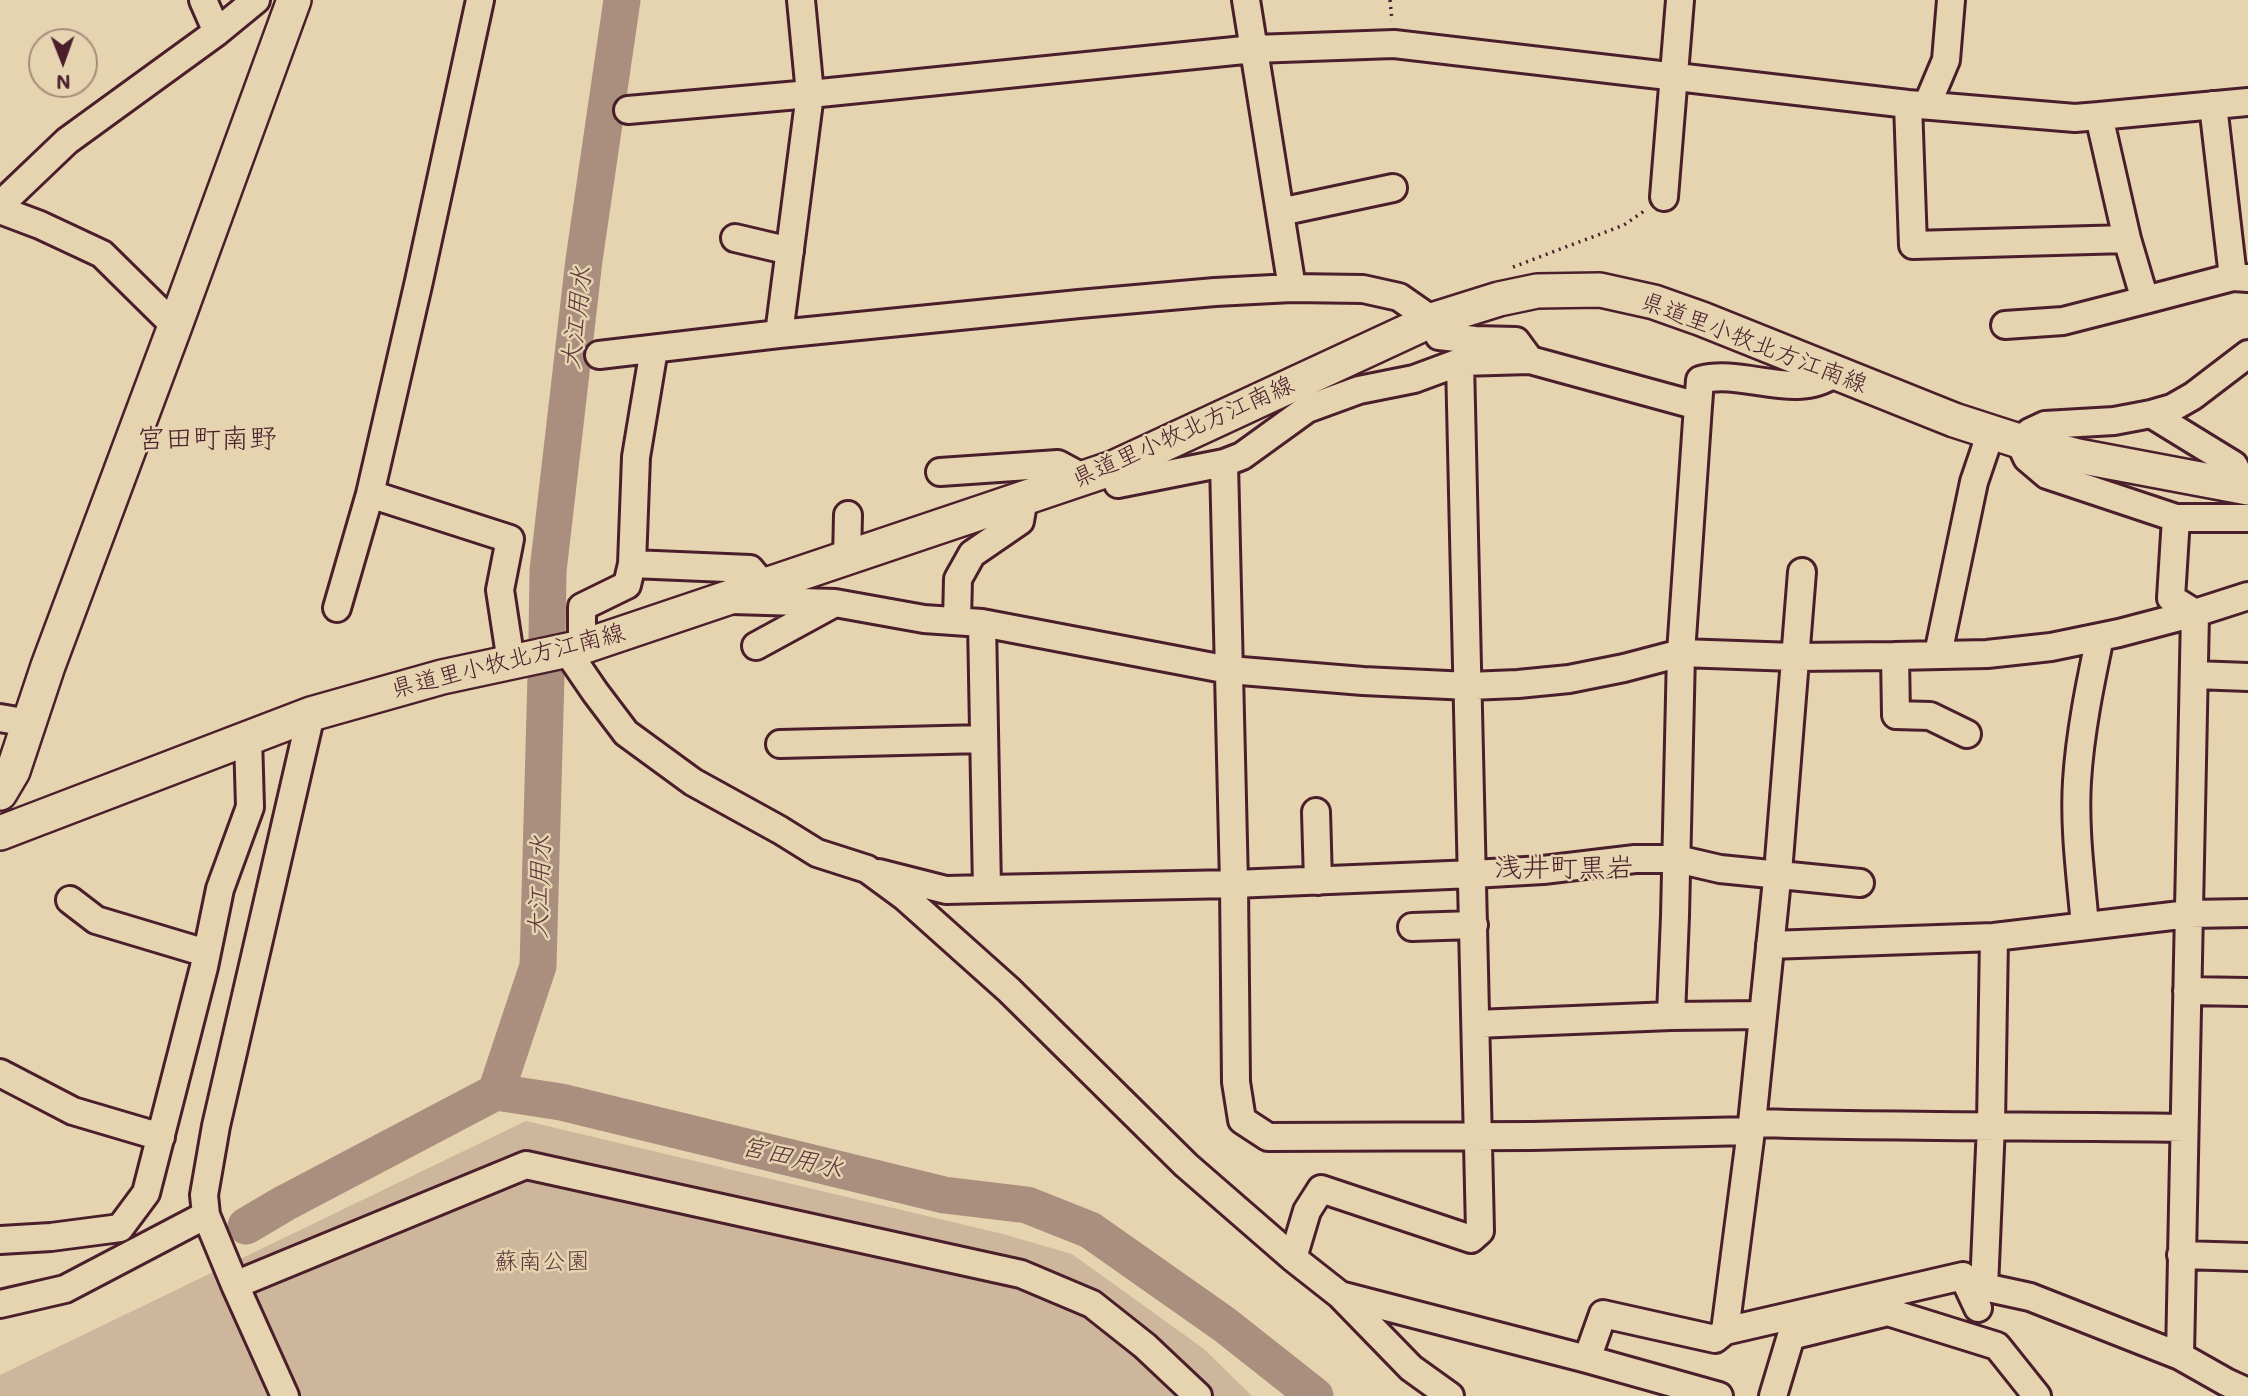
<!DOCTYPE html>
<html>
<head>
<meta charset="utf-8">
<style>
  body { margin:0 }
  #map { position:relative; width:2248px; height:1396px; overflow:hidden; background:#e6d4b1; font-family:Mali,sans-serif }
  canvas { display:block }
  .north { position:absolute; left:28px; top:28px; width:70px; height:70px; box-sizing:border-box; background:#e6d4b1; border:2px solid #a88c7b; border-radius:50%; rotate:179deg; font-size:19px; font-weight:700; line-height:28px; text-align:center; color:#4a1f2b }
  .north::after { content:''; display:block; margin:auto; width:24px; height:32px; background:#4a1f2b; clip-path:polygon(50% 0,100% 100%,50% 72%,0 100%) }
</style>
</head>
<body>
<div id="map">
<canvas width="2248" height="1396"></canvas>
<div class="north">N</div>
</div>
<script>
const context = document.querySelector('canvas').getContext('2d');
context.lineJoin = 'round';
function paint(path, color) { context.fillStyle = color; context.fill(path, 'evenodd'); }
function trace(path, color, width, dash) { context.strokeStyle = color; context.lineWidth = width; context.lineCap = dash ? 'butt' : 'round'; context.setLineDash(dash || []); context.stroke(path); }
function drawText(font, color, halo, rows, align = 'center') {
  context.font = font + ' Mali,"Klee One",sans-serif'; context.lineWidth = 5; context.setLineDash([]); context.textBaseline = 'middle'; context.strokeStyle = halo; context.fillStyle = color; for (const [text, x, y, turn = 0] of rows) {
    context.save(); context.translate(x, y); context.rotate((+turn || 0) * Math.PI / 180); context.textAlign = isNaN(turn) ? turn : align; if (halo) context.strokeText(text, 0, 0); context.fillText(text, 0, 0); context.restore();
  }
}
paint(new Path2D(`
  M526,1121L1003,1234L1072,1254L1204,1349L1252,1396H0V1375Z`), '#cdb69b');
trace(new Path2D(`
  M547,638L548,571L584,260L622,0
  M496,1092L538,966L546,676
  M246,1226L285,1203L496,1092L561,1102L944,1195L1027,1205L1090,1230L1225,1325L1315,1396`), '#aa8f7e', 37);
const minor = new Path2D(`
  M203,0L217,32
  M1246,0L1292,288
  M1908,104L1913,245L2127,239
  M1927,105L1946,60L1951,0
  M2213,105L2233,277
  M628,110L810,94L1254,49L1394,44L1908,104L2075,118L2099,116L2127,239L2145,300L2233,277L2248,278
  M2099,116L2248,102
  M1664,197L1680,0
  M0,205L67,141L217,32L256,0
  M0,210L40,225L102,254L175,326
  M1280,212L1393,188
  M735,238L790,251
  M2005,325L2063,321L2145,300
  M779,334L810,94L801,0
  M2248,354L2193,396L2172,408L2151,414L2114,421L2045,425L2030,432L2019,441L2027,458L2047,475L2176,518H2248
  M599,355L779,334L1079,304L1215,292L1292,288L1363,289L1399,297L1432,320L1439,336L1475,340L1516,341L1530,360L1698,406L1681,653L1675,916L1671,1016
  M1698,406L1700,380C1744,368 1795,402 1835,373
  M2151,414L2234,465L2239,475L2241,487
  M1224,463L1234,884L1236,1082L1242,1120L1268,1137L1532,1136L1751,1131
  M1113,468L1118,484L1224,463L1242,456L1307,409L1359,390L1414,379L1460,362
  M940,472L1058,464L1084,478
  M370,494L510,539L500,590L511,662
  M2176,518L2171,598L2195,613L2180,1356L2226,1382L2248,1392
  M847,559L848,515
  M632,564L750,569L764,586
  M732,600L835,603L924,619L982,623L1229,670L1363,681L1469,686L1518,684L1569,679L1624,668L1681,653L1794,657L1895,656L1987,654L2051,647L2119,633L2195,613L2248,596
  M337,608L370,494L419,281L480,0
  M957,621L958,579L972,554L1020,521L1024,498
  M982,623L987,889L1234,884L1473,874L1543,870L1635,859H1677L1720,869L1860,883
  M756,646L833,604
  M582,647V607L627,585L632,564L636,457L654,349
  M567,651L595,692L626,733L693,782L780,830L817,853L867,869L905,897L1009,990L1186,1165L1293,1258L1340,1295L1411,1368L1450,1396
  M1938,654L1974,482L1991,432
  M1895,656L1896,715L1930,716L1967,734
  M2195,675L2248,677
  M0,718L29,723
  M780,744L983,739
  M1316,812L1318,881
  M879,873L946,890L987,889
  M70,900L96,920L206,953
  M2085,926C2081,878 2074,829 2077,781C2080,733 2090,684 2100,637
  M1412,927L1474,925
  M1994,937L1991,1125L1984,1287L2030,1297L2180,1356
  M1770,945L1994,937L2189,914L2248,913
  M2187,991L2248,992
  M1476,1024L1671,1016L1763,1015
  M0,1073L73,1111L161,1137
  M1752,1123C1896,1127 2040,1126 2184,1128
  M0,1240L51,1237L120,1228L146,1193L204,967L220,889L250,807L248,738
  M2181,1255L2248,1257
  M1293,1258L1307,1211L1321,1189L1471,1239L1480,1231L1460,362L1530,360
  M235,1285L526,1165L1021,1274L1092,1304L1145,1346L1198,1396
  M1340,1295L1587,1359L1719,1396
  M0,1304L65,1289L206,1215
  M1725,1331L1963,1276L1978,1308
  M1587,1359L1603,1314L1715,1339L1725,1331L1752,1123L1779,860L1802,572
  M285,1396L235,1285L206,1215L204,1195L216,1126L311,714
  M1773,1396L1791,1336L1888,1312L1997,1346L2037,1396`);
const major = new Path2D(`
  M0,793L13,771L48,666L175,326L294,0
  M0,833L311,714L442,677L582,647L1113,468L1432,320L1499,299L1537,291L1600,290L1654,302L1702,319L1954,420L2019,441L2078,456L2248,488`);
trace(minor, '#4a1f2b', 32);
trace(major, '#4a1f2b', 38);
trace(new Path2D(`
  M1390,0L1392,21
  M1513,267L1624,225L1647,209`), '#4a1f2b', 3.5, [2, 5]);
trace(minor, '#e6d4b1', 26);
trace(major, '#e6d4b1', 33);
drawText('24px', '#4a1f2b', '#e6d4b1', [
  ["県道里小牧北方江南線",1754,343,21],
  ["県道里小牧北方江南線",1183,432,-24],
  ["県道里小牧北方江南線",508,661,-14]
]);
drawText('24px', '#5e363c', '#e6d4b1', [
  ["蘇南公園",542,1262]
]);
drawText('italic 26px', '#5d353c', '#e6d4b1', [
  ["大江用水",577,318,-83],
  ["大江用水",540,887,-88],
  ["宮田用水",792,1158,14]
]);
drawText('28px', '#4a1f2b', '#e6d4b1', [
  ["宮田町南野",207,439],
  ["浅井町黒岩",1564,868]
]);
</script>
</body>
</html>
